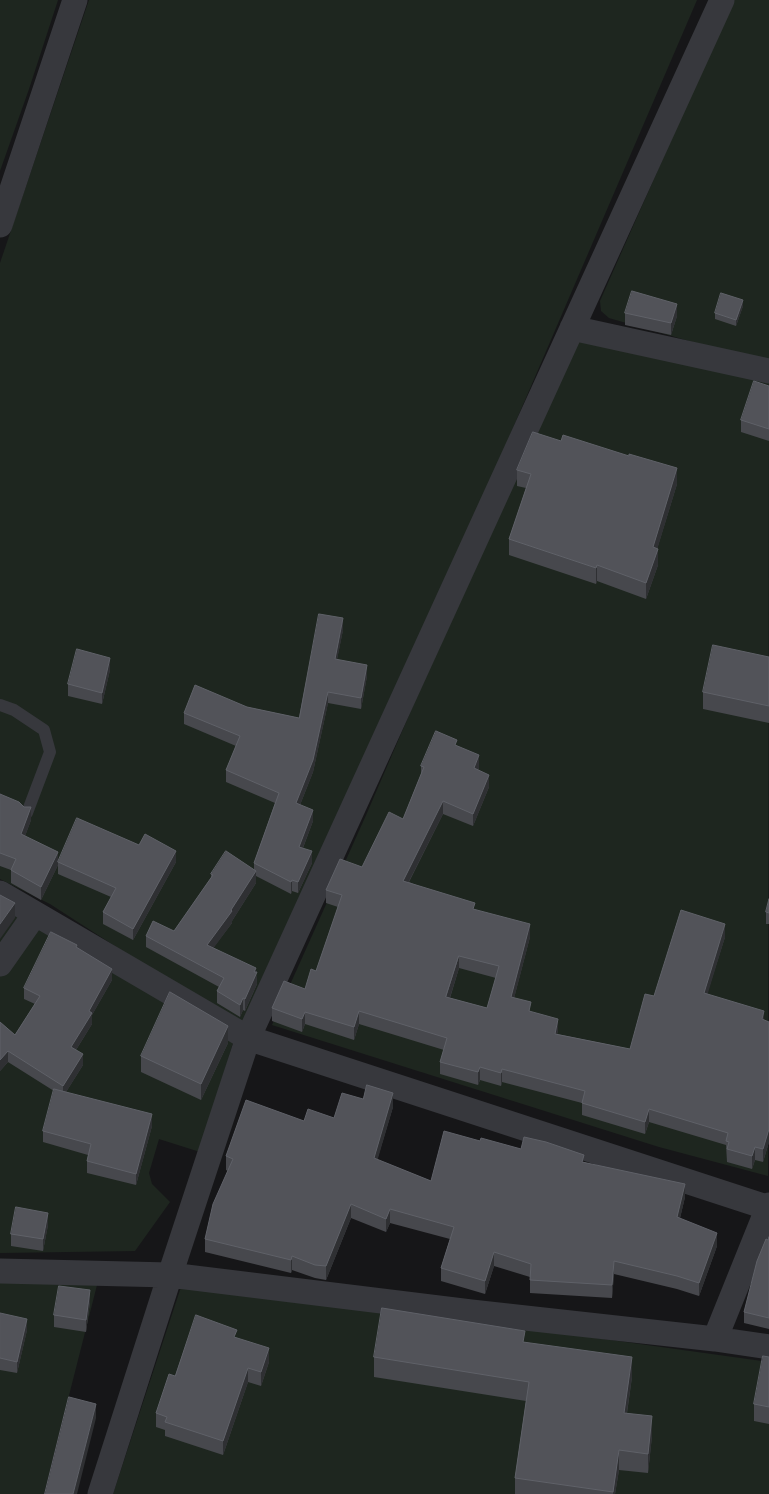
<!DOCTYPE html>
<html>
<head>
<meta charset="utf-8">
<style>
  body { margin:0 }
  canvas { display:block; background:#161618 }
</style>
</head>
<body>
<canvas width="769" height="1494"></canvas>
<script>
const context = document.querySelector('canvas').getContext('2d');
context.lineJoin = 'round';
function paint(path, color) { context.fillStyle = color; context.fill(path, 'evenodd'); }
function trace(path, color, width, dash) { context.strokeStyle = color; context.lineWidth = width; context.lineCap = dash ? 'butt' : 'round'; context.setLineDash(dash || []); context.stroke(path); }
paint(new Path2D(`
  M0,0H58L29,89L0,171Z
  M89,0H697L415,656L243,1023L186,992L50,904L0,879V263Z
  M733,0H769V364L609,318L601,311L600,301Z
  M579,340L769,378L768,1176L659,1147L272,1025L367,813L413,706Z
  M0,905L233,1043L200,1152L159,1139L149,1173L152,1184L170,1202L135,1251L0,1253Z
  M0,1282L97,1285L44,1494H0Z
  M194,1282L769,1362V1494H113L181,1287Z`), '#1e261f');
trace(new Path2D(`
  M0,705L14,710L44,730L50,752L27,813`), '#37383d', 12);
trace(new Path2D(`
  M0,225L75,0
  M572,328L769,371
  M0,893L248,1038L769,1208
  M0,964L35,914
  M0,1271L170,1275L471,1312L715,1339L769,1347
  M715,1339L769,1205
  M100,1494L170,1275L248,1038L722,0`), '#37383d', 25);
paint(new Path2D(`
  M743,306L736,326L715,319V313Z
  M625,313L677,316L671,335L625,325Z
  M769,386V441L741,432V420Z
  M517,470L677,484L657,549L658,565L646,599L597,581L596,584L509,555V539L526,488L517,486Z
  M343,630L337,659L367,676L361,709L328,703L313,772L300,805L313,821L303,848L312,863L298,893L292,891L291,894L256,876V883L232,921V923L213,948L256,972L257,984L245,1011L243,1010L240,1017L217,1003V991L219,987L146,947V936L174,931L211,878V874L254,869V863L275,803L226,782V770L236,746L184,724V713L247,707L299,718Z
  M769,657V723L703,709V692Z
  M110,670L102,704L68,696V684Z
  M457,746L479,768L478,770L489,787L473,826L443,814L409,882L475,910L530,937L514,998L531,1012L558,1031L557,1034L630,1049L654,996L725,937L707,994L769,1022V1142L763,1162L755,1160L752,1169L727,1162L726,1145L649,1122L645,1134L582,1115V1103L502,1082L501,1086L480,1080L478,1085L440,1074V1062L444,1050L359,1024L354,1040L305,1024L302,1032L272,1021V1008L305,989L316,971L338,907L326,903V890L362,867L403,819L421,774V766ZM459,968L496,978L487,1008L450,998Z
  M0,794L31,820L25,836L58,865L41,900L11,883V870L0,866Z
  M58,862H176L133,940L103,924V912L111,897L58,874Z
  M769,899V924H766V912Z
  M77,948L112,980L92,1015V1024L76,1050L83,1065L66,1092L152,1126L136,1185L87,1173V1161L88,1155L43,1142V1131L54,1091L8,1062L0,1071V1022L15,1035L35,1004L24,999V988Z
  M228,1043L201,1100L141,1072V1056Z
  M363,1099L393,1107L377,1160L431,1181L480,1141L584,1162L685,1197L680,1218L717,1246L699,1296L677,1289L614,1274L612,1298L530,1293V1277L494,1266L485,1294L441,1281V1268L450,1239L390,1223L386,1232L351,1218L326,1280L315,1278L292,1270L291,1273L205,1252V1239L228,1171L226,1170V1156L304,1121L334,1118Z
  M48,1225L43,1251L11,1246V1234Z
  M769,1237V1329L744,1323V1312Z
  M90,1302L86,1332L54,1327V1315Z
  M0,1313L27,1330L17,1373L0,1370Z
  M237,1338L269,1362L261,1386L248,1382L223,1455L165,1436V1430L156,1427V1413L175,1376Z
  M525,1342L632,1377L627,1413L652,1436L648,1473L619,1470L615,1494H515V1478L526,1401L374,1377V1357Z
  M769,1357V1432V1424L754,1421V1404Z`), '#47484d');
paint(new Path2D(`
  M743,300V306L736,326V320Z
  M677,304V316L671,335V323Z
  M677,468V484L653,563V547Z
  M658,549V565L646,599V583Z
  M597,565V581L596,584V568Z
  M343,618V630L335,670V659Z
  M110,658V670L102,704V693Z
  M367,665V676L361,709V698Z
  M328,692V703L313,772L296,815V803Z
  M479,755V768L474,781V768Z
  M489,775V787L473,826V814Z
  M443,801V814L403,893V881Z
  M31,807V820L21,847V834Z
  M313,810V821L299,858V847Z
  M176,851V862L133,940V929Z
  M312,851V863L298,893V882Z
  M58,852V865L41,900V887Z
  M256,871V883L232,921V923L207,957V945Z
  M292,880V891L291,894V882Z
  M15,903V918L0,939V924Z
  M530,924V937L511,1010V997Z
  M725,924V937L704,1006V993Z
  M459,956V968L446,1010V997Z
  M256,968L257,984L245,1011V999Z
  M112,969V980L92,1015V1024L71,1058V1047L89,1011Z
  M243,998V1010L240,1017V1005Z
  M359,1011V1024L354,1040V1027Z
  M764,1011V1023L762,1019Z
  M305,1012V1024L302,1032V1019Z
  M558,1019V1031L555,1046V1034Z
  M228,1026V1043L201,1100V1084Z
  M8,1051V1062L0,1071V1060Z
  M83,1054V1065L63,1097V1086Z
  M480,1067V1080L478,1085V1072Z
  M502,1069V1082L501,1086V1073Z
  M393,1093V1107L374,1172V1158Z
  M649,1109V1122L645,1134V1122Z
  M152,1114V1126L136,1185V1174Z
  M769,1129V1142L763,1162V1149Z
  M755,1147V1160L752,1169V1156Z
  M685,1184V1197L677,1231V1217Z
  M351,1204V1218L326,1280V1266Z
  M390,1209V1223L386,1232V1219Z
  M48,1213V1225L43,1251V1239Z
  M717,1233V1246L699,1296V1283Z
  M494,1252V1266L485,1294V1281Z
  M292,1256V1270L291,1273V1260Z
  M614,1261V1274L612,1298V1285Z
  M90,1290V1302L86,1332V1320Z
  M27,1319V1330L17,1373V1362Z
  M269,1348V1362L261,1386V1372Z
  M632,1357V1377L624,1432V1413Z
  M248,1368V1382L223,1455V1441Z
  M96,1404V1418L77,1494H73Z
  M652,1416V1436L648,1473V1454Z
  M619,1450V1470L615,1494H613Z`), '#2f3033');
const building = new Path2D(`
  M632,291L677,304L671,323L625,313Z
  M721,293L743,300L736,320L715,313Z
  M754,381L769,386V429L741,420Z
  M533,432L561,441L563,435L629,456V454L677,468L653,547L658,549L646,583L597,565L596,568L509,539L531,474L517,470Z
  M319,614L343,618L335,659L367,665L361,698L328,692L313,760L296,803L313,810L299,847L312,851L298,882L292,880L291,882L254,863L279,793L226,770L240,736L184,713L195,685L247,707L299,718Z
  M713,645L769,657V706L703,692Z
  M77,649L110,658L102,693L68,684Z
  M436,731L457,740L455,745L479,755L474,768L489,775L473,814L443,801L403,881L475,903L473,909L530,924L511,997L531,1002L529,1011L558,1019L555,1034L630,1049L645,994L654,996L681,910L725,924L704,993L764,1011L762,1019L769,1022V1129L763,1149L755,1147L752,1156L727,1149L729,1142L726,1141L728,1133L649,1109L645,1122L582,1103L585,1091L502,1069L501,1073L480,1067L478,1072L440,1062L447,1038L359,1011L354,1027L305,1012L302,1019L272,1008L284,981L305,989L311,969L316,971L342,895L326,890L340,859L362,867L389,812L403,819L424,767L421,766ZM459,956L499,966L487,1008L446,997Z
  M0,794L19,802L24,807H31L21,834L58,852L41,887L11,870L16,859L0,853Z
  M77,818L139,845L145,834L176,851L133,929L103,912L116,888L58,862Z
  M226,851L256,871L231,910L232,911L207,945L256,968L254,972H257L245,999L243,998L240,1005L217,991L224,978L146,936L153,921L174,931L213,875L211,874Z
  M0,895L15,903L0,924Z
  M769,899V913L766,912Z
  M51,932L77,945L76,947L112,969L89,1011L92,1013L71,1047L83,1054L63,1086L8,1051L0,1060V1022L15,1035L40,996L24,988Z
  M170,992L228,1026L201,1084L141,1056Z
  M367,1085L393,1093L374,1158L431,1181L444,1131L480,1141L481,1138L521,1149L524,1137L546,1142L584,1155L582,1162L685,1184L677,1217L717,1233L699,1283L677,1276L614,1261L612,1285L530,1280L531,1264L494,1252L485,1281L441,1268L454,1227L390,1209L386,1219L351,1204L326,1266L315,1265L292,1256L291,1260L205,1239L213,1204L233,1159L226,1156L246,1100L304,1121L308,1109L334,1118L342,1093L363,1099Z
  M54,1089L152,1114L136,1174L87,1161L91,1144L43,1131Z
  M16,1207L48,1213L43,1239L11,1234Z
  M769,1237V1318L744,1312L757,1261L766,1239L768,1240Z
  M59,1286L90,1290L86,1320L54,1315Z
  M382,1308L525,1331L523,1342L632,1357L624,1413L652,1416L648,1454L619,1450L613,1492L515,1478L529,1382L374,1357Z
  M0,1313L27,1319L17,1362L0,1358Z
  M196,1315L237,1330L234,1337L269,1348L261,1372L248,1368L223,1441L165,1422L167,1417L156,1413L169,1374L175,1376Z
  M763,1356L769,1357V1407L754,1404Z
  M69,1397L96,1404L73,1494H45Z`);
paint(building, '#525359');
trace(building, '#5f6168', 1);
</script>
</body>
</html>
